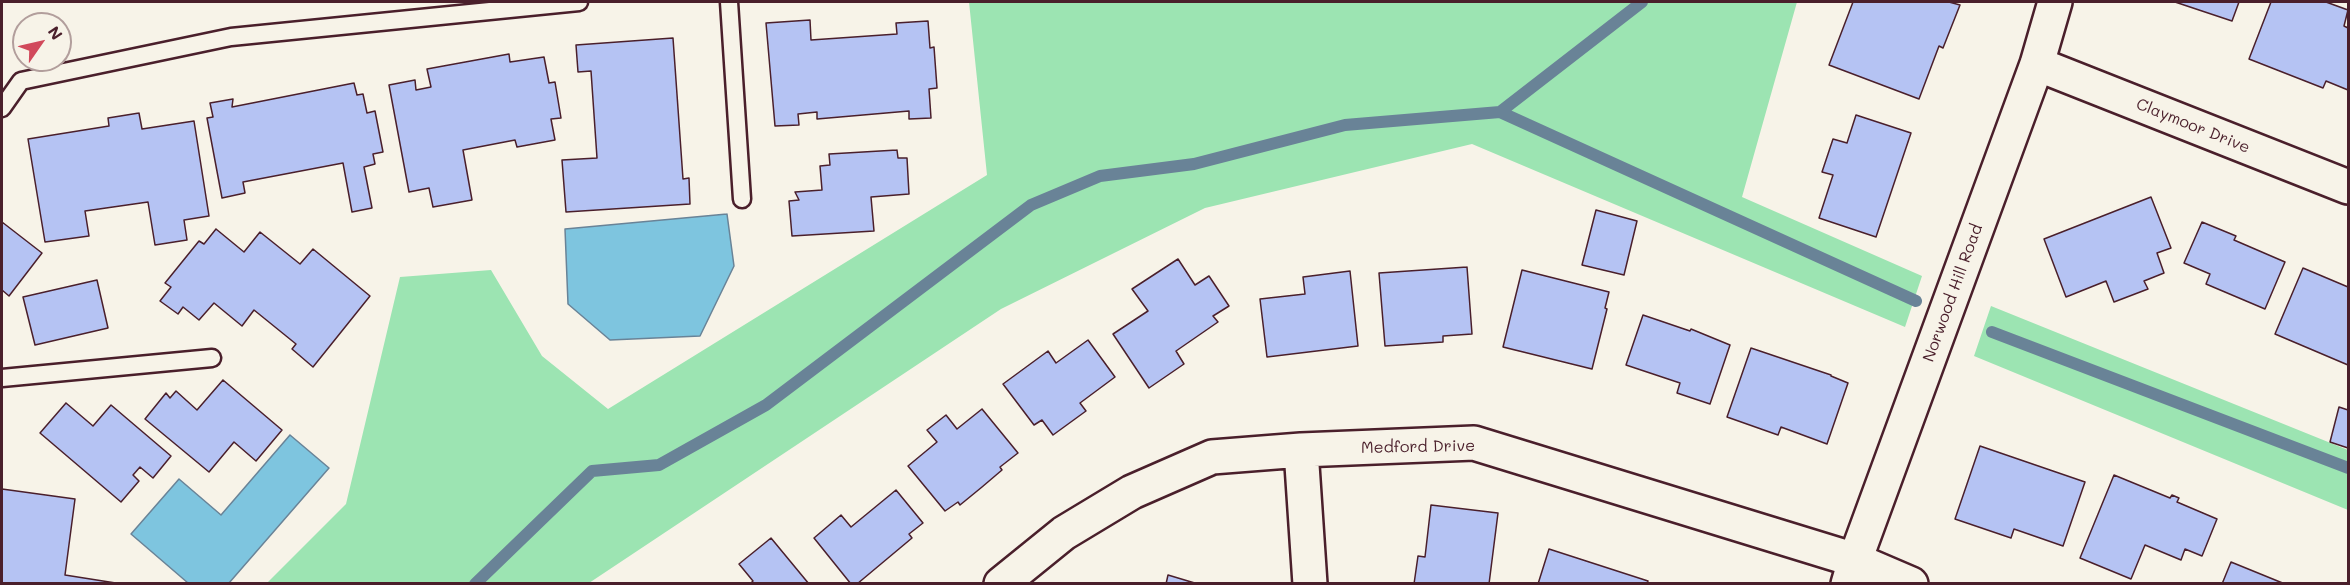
<!DOCTYPE html>
<style>
body{margin:0}
#map{position:relative;width:2350px;height:585px;overflow:hidden;background:#f7f3e8;font-family:Mali,sans-serif}
canvas{display:block}
.frame{position:absolute;inset:0;border:3px solid #4a1f2b;pointer-events:none}
.north{position:absolute;left:12px;top:12px;width:60px;height:60px;box-sizing:border-box;background:#f7f3e8;border:2px solid #b29e9c;border-radius:50%;rotate:56deg;font-size:16px;font-weight:700;line-height:24px;text-align:center;color:#4a1f2b}
.north::after{content:'';display:block;margin:auto;width:21px;height:27px;background:#d1495b;clip-path:polygon(50% 0,100% 100%,50% 72%,0 100%)}
</style>
<div id="map">
<canvas width="2350" height="585"></canvas>
<div class="frame"></div>
<div class="north">N</div>
</div>
<script>
const ctx = document.querySelector('canvas').getContext('2d');
ctx.lineJoin = 'round';
function fillPath(path, color) { ctx.fillStyle = color; ctx.fill(path, 'evenodd'); }
const shape = rows => new Path2D(rows.map(r => 'M' + r).join(''));
function trace(path, color, width, dash) { ctx.strokeStyle = color; ctx.lineWidth = width; ctx.lineCap = dash ? 'butt' : 'round'; ctx.setLineDash(dash || []); ctx.stroke(path); }
function write(font, color, halo, rows, align = 'center') {
  ctx.font = font + ' Mali,sans-serif'; ctx.lineWidth = 6; ctx.setLineDash([]); ctx.textBaseline = 'middle'; ctx.strokeStyle = halo; ctx.fillStyle = color; for (const [text, x, y, turn = 0] of rows) {
    ctx.save(); ctx.translate(x, y); ctx.rotate((+turn || 0) * Math.PI / 180); ctx.textAlign = isNaN(turn) ? turn : align; if (halo) ctx.strokeText(text, 0, 0); ctx.fillText(text, 0, 0); ctx.restore();
  }
}
fillPath(shape([
 [969,2,1797,2,1742,197,1922,276,1905,327,1472,144,1205,208,1001,309,589,583,267,583,346,504,400,277,491,270,542,356,608,409,987,175],
 [1991,306,2348,450,2348,510,1974,356]
]), '#9ce4b2');
const water = shape([
 [727,214,734,266,700,336,610,340,568,304,565,229,727,214],
 [290,435,329,468,229,583,188,583,131,534,179,479,221,515,290,435]
]);
fillPath(water, '#7ec5df');
trace(water, '#698397', 1.5);
trace(shape([
 [1500,112,1916,301],
 [1992,332,2348,468],
 [475,584,592,471,659,465,766,405,1031,205,1100,176,1194,164,1345,125,1500,112,1642,2]
]), '#698397', 12);
const building = shape([
 [1853,2,1949,2,1960,5,1943,48,1939,46,1919,99,1829,65,1853,2],
 [2175,2,2239,2,2232,21,2175,2],
 [2271,2,2326,2,2348,10,2344,26,2348,28,2348,90,2326,81,2323,88,2249,59,2271,2],
 [810,20,811,40,897,34,896,23,928,21,930,48,934,47,937,88,929,89,931,118,909,119,909,111,817,119,817,112,798,114,799,125,775,126,766,23,810,20],
 [673,38,683,179,689,178,690,204,566,212,562,160,597,158,591,71,578,72,576,45,673,38],
 [509,54,510,62,544,57,549,83,555,82,561,118,551,119,555,140,517,147,515,140,463,150,472,200,433,207,429,188,409,192,389,85,415,80,416,90,431,87,427,69,509,54],
 [354,83,357,95,363,94,367,113,375,111,383,152,373,154,375,164,364,167,372,208,352,212,343,163,243,182,245,193,222,198,207,118,213,117,210,103,233,99,232,107,354,83],
 [139,113,142,129,194,121,209,216,184,220,187,240,155,245,148,202,85,211,89,236,45,242,28,139,109,126,108,118,139,113],
 [1856,115,1911,133,1876,237,1819,218,1833,175,1822,172,1833,139,1847,143,1856,115],
 [897,150,898,158,907,158,909,194,871,197,874,231,792,236,789,201,799,200,795,192,822,190,820,166,830,165,829,154,897,150],
 [2151,197,2171,248,2157,253,2164,273,2144,281,2148,289,2114,302,2106,281,2066,297,2044,239,2151,197],
 [1596,210,1637,221,1624,275,1582,265,1596,210],
 [2,222,42,253,9,296,2,290,2,222],
 [2202,222,2236,236,2234,240,2285,262,2265,309,2206,284,2210,274,2184,263,2202,222],
 [216,229,244,252,260,232,300,264,313,249,370,296,313,367,292,349,296,344,254,310,242,326,214,303,199,320,183,307,178,314,160,301,171,287,165,283,199,241,204,244,216,229],
 [1178,259,1195,285,1209,276,1229,306,1213,316,1218,322,1176,351,1184,364,1149,388,1113,334,1148,311,1132,289,1178,259],
 [1467,267,1472,334,1443,336,1443,342,1385,346,1379,273,1467,267],
 [2303,268,2348,287,2348,365,2275,334,2303,268],
 [1522,270,1609,292,1605,308,1607,309,1592,369,1503,347,1522,270],
 [1350,271,1358,346,1267,357,1260,299,1305,294,1303,277,1350,271],
 [97,280,108,328,35,345,23,297,97,280],
 [1643,315,1690,331,1691,329,1730,345,1710,404,1677,393,1680,383,1626,365,1643,315],
 [1088,340,1115,377,1080,403,1086,411,1053,435,1042,420,1034,425,1003,384,1048,351,1056,363,1088,340],
 [1751,348,1831,375,1831,376,1848,383,1827,444,1781,427,1778,435,1727,417,1751,348],
 [223,380,282,430,256,461,234,442,209,472,145,419,166,393,170,398,176,391,197,410,223,380],
 [66,403,93,426,111,405,171,456,153,478,140,467,133,475,139,481,121,502,40,433,66,403],
 [2339,407,2348,410,2348,448,2330,442,2339,407],
 [982,409,1018,453,1000,467,1002,470,982,487,960,505,958,502,945,511,908,466,937,442,927,430,946,415,957,429,982,409],
 [1980,446,2085,482,2063,546,2014,529,2011,538,1955,519,1980,446],
 [2114,475,2170,498,2172,495,2179,498,2177,502,2217,519,2202,556,2185,549,2181,560,2145,545,2131,579,2080,558,2114,475],
 [2,489,75,499,65,575,122,584,2,584,2,489],
 [896,490,923,523,909,534,912,538,857,584,851,584,814,538,841,515,851,527,896,490],
 [1431,505,1498,513,1489,584,1414,584,1418,556,1425,557,1431,505],
 [771,538,809,584,750,584,753,581,739,564,771,538],
 [1549,549,1648,581,1647,584,1538,584,1549,549],
 [2231,562,2285,584,2222,584,2231,562],
 [1168,575,1198,584,1166,584,1168,575]
]);
fillPath(building, '#b5c3f3');
trace(building, '#4a1f2b', 1.5);
const lane = shape([
 [729,2,742,199],
 [2,108,21,81,231,37,579,2],
 [2,378,212,358]
]);
const street = shape([
 [2037,64,2348,187],
 [1301,450,1310,584],
 [1001,584,1064,533,1132,492,1212,457,1301,450,1474,443,1855,560,1911,584],
 [1848,584,1855,560,2037,64,2055,2]
]);
trace(lane, '#4a1f2b', 21);
trace(street, '#4a1f2b', 38);
trace(lane, '#f7f3e8', 16);
trace(street, '#f7f3e8', 33);
write('16px', '#4a1f2b', '#f7f3e8', [
 ["Claymoor Drive",2193,126,22],
 ["Norwood Hill Road",1953,293,-70],
 ["Medford Drive",1418,447,-1]
]);
</script>
